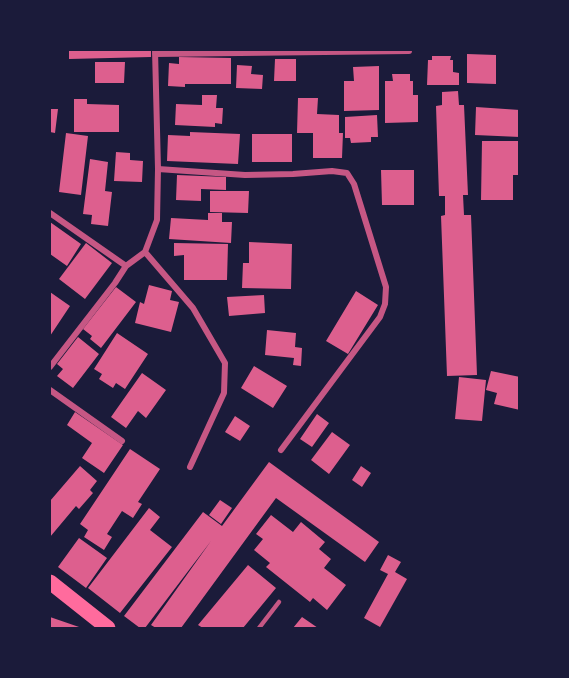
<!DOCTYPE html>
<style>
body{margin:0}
#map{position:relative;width:569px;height:678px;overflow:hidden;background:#1b1b3a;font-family:"Roboto Serif",serif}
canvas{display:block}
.frame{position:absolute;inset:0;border:51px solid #1b1b3a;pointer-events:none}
</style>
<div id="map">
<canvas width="569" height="678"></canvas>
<div class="frame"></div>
</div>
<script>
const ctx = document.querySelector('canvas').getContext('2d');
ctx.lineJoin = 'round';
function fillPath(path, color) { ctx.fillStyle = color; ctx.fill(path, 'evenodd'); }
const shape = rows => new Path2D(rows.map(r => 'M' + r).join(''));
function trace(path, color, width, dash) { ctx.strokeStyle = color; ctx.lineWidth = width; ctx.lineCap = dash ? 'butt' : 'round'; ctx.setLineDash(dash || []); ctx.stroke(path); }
fillPath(shape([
 [69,50,151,50,151,57,69,59],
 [467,54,496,55,496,84,467,83],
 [432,56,451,56,450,60,453,60,453,72,459,73,459,85,427,85,428,60,432,60],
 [179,57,231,58,231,84,185,84,185,87,168,86,169,63,179,64],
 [275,59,296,59,296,81,274,81],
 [95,62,125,62,124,83,95,83],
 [237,65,252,66,251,74,263,75,262,89,236,88],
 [379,66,379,110,344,111,344,81,354,81,353,67],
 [392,74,410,74,410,81,413,81,413,95,418,95,418,122,385,123,385,81,393,81],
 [458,91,459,105,464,105,468,195,463,195,464,215,471,215,477,375,447,376,441,216,445,215,445,196,439,196,436,106,442,105,442,92],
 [202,95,217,95,216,108,223,108,222,124,215,123,215,127,175,125,176,104,202,105],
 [298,98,318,98,317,114,339,115,339,133,343,133,342,158,313,158,313,133,297,133],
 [74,99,87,99,87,104,119,105,119,132,74,132],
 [476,107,520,110,520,137,475,135],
 [50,109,58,109,55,133,50,132],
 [377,115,378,137,371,137,371,142,351,143,350,138,345,138,345,117],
 [190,132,240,134,238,164,167,161,168,135,190,136],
 [66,133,88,136,81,195,59,192],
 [252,134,292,134,292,162,252,162],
 [482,141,520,141,520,175,513,175,513,200,481,200],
 [116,152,130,153,130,160,143,161,142,182,114,181],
 [90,159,108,162,105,191,112,192,108,226,91,224,92,215,83,214],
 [381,170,414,170,414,205,382,205],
 [177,175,226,177,226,190,201,189,201,201,176,200],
 [210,191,249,191,248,213,210,212],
 [208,213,222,213,222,222,232,222,231,243,169,239,171,218,208,220],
 [50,222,81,244,67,266,50,254],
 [249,242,292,244,291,289,242,288,243,263,249,263],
 [86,243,112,263,85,299,59,279],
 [174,243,228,244,227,280,184,280,184,255,174,256],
 [149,285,172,291,170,300,179,302,171,332,135,323,140,302,144,304],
 [116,287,136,302,101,348,90,339,92,336,83,329],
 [356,291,378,305,348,354,326,341],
 [50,292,70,306,50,336],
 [264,295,265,313,229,316,227,297],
 [267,330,296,333,295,347,302,348,301,366,293,365,294,358,265,355],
 [117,333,148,354,125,389,116,383,113,388,99,379,102,374,94,369],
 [78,337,99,354,73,388,57,376,63,369,57,364],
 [254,366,287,386,273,408,241,388],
 [491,371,520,377,520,410,494,404,497,393,486,390],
 [142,373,166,390,146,418,138,411,126,428,111,417],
 [459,377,486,380,482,421,455,419],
 [75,412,123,445,104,473,82,458,92,443,67,425],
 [317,414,329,423,312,447,300,439],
 [235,416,250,426,240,441,225,432],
 [332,432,350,445,329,474,311,460],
 [130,449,160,469,138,502,142,504,133,518,122,511,107,534,112,537,104,550,84,537,88,530,80,524],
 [269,462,379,542,365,562,276,498,181,628,156,628,151,625,211,541,145,628,140,628,124,616,203,512,222,526],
 [80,466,97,481,90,490,93,493,79,509,76,506,50,537,50,501],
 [361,466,371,473,362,487,352,480],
 [220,500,232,508,221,524,209,515],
 [149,508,160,517,150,530,172,547,120,613,88,588],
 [271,515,293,532,301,522,325,542,319,549,331,559,324,568,346,585,327,610,313,598,310,602,266,567,270,563,254,550,263,539,256,534],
 [79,538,107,558,86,588,58,567],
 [388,555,401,562,395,572,407,579,380,627,364,618,388,574,380,570],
 [248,565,276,588,243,628,203,628,198,625],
 [50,617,82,628,50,628],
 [302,617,318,628,293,628]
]), '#dd5f8e');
trace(shape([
 [259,628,279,602]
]), '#c65784', 4.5);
trace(shape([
 [155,54,409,51],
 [158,169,245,175,293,174,332,171,347,173,354,184,386,287,385,304,380,317,281,450],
 [50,213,126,266],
 [145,252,193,308,225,363,224,393,190,467],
 [50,367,115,283,126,266,145,252,157,220,158,169,155,50],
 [50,390,122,441]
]), '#c65784', 6);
trace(shape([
 [50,582,108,628]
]), '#ff6b9d', 15);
</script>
